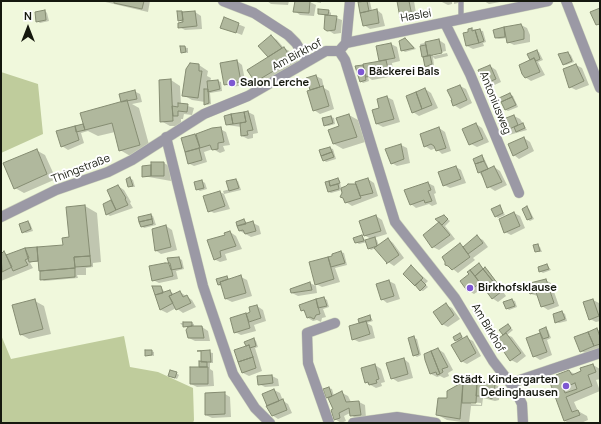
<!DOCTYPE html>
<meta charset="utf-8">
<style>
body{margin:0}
#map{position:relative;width:601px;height:424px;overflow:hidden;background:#f0f8dc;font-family:Manrope,sans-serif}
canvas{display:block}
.frame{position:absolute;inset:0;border:2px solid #15180e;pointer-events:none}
.north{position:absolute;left:8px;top:8px;width:40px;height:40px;-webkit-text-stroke:3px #fff;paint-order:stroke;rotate:0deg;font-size:11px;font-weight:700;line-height:16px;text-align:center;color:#15180e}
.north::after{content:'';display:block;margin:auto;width:14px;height:18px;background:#15180e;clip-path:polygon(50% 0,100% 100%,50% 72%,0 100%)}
</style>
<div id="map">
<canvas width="601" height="424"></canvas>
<div class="frame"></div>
<div class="north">N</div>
</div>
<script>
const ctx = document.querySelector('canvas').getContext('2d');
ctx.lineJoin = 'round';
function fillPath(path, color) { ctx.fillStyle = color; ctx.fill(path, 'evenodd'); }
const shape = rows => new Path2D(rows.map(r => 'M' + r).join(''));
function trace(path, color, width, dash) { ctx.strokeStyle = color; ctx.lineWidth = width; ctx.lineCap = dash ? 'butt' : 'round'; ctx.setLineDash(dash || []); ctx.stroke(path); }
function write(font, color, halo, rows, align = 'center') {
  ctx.font = font + ' Manrope,sans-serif'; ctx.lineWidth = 4; ctx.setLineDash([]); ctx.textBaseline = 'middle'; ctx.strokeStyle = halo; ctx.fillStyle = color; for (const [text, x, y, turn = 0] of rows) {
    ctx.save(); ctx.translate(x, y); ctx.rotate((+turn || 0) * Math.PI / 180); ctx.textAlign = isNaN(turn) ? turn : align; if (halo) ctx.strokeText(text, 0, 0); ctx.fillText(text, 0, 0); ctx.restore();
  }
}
fillPath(shape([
 [1,72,38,84,43,134,1,153],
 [1,335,11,359,124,336,130,367,158,372,193,388,194,420,193,423,1,423]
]), '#bfcc9c');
fillPath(shape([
 [101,1,150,1,148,12],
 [267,1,289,1,288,5,271,4],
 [296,1,310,2,316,5,314,16,300,15,295,11],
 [311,1,321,1,321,3],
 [367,1,370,2,372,11,377,10,382,14,385,26,370,29,364,25,359,3],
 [398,1,414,1,417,19,407,21,401,18],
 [440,1,452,1,452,4,448,5],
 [454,1,458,1,458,3,454,4],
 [484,1,500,1,500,2,489,4],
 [45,11,47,13,49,21,40,23,37,21],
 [329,11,331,13,331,16,342,20,341,33,334,34,328,30,326,15,319,13],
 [195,12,201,16,202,29,185,30,179,27,184,23,178,20],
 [225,19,245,27,242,35,222,27],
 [521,25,527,28,530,35,530,42,514,45,508,42,507,38,499,39,496,38,494,30],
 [471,29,483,31,486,42,483,43,484,46,473,49,467,46],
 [271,36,277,40,284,48,293,53,300,65,264,87,255,82,269,57],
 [405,39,408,41,416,49,405,52,402,50],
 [439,40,445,44,446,51,433,54,433,56,447,53,448,56,435,59,433,57,434,66,429,68,426,66,420,44],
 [391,44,397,47,400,61,392,63,394,76,372,80,368,77,369,81,363,83,361,81,363,66,381,62,378,47],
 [181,47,188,48,188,53,182,52],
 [537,51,539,52,543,60,538,62,545,75,531,81,525,77],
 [568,53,571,55,574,62,566,65,563,64],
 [237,61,242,65,246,85,231,87,225,84],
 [190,64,199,65,208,71,207,76,211,78,210,82,218,81,221,82,222,91,210,93,211,104,207,105,205,102,192,100,183,95],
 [576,65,582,68,589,85,576,90,570,87],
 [490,66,496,70,501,82,490,87,484,83],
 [316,76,322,79,324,88,329,91,334,109,320,114,314,110,307,78],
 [171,80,180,86,181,104,194,108,192,115,184,114,183,119,181,119,181,126,170,126,161,121],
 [460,86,466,89,472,103,460,109,454,105],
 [425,89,431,93,438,108,419,116,413,112],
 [134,91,140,94,142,102,132,104,139,108,151,152,132,157,120,150,115,132,98,136,88,131,81,133,84,143,68,150,62,146,57,132,84,124,124,102],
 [510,94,513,96,518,107,508,111,506,110],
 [387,97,393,100,400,122,383,127,377,124,380,109],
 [248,112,254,115,258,133,253,134,253,138,248,139,242,136,241,127,227,125],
 [349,115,358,120,365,142,343,149,334,144,340,127],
 [514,116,520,119,527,130,509,135,503,131],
 [331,117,334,118,335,124,328,126,325,125],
 [476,124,482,128,489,142,477,147,471,144],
 [439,128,445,132,451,151,442,154,436,148,431,150,425,146],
 [220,129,226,132,230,145,223,146,225,151,220,153,213,149,204,152,207,162,194,166,188,163,182,138],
 [524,138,530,142,534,151,519,159,514,155],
 [401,145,407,148,410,163,397,166,392,163],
 [330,148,333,149,336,159,326,162,324,160,321,151],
 [36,150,45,155,56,179,24,193,15,188],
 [482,156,484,158,489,169,494,167,500,171,507,185,495,191,489,187,479,172],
 [164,163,169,166,171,181,143,176],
 [456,167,461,170,466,183,450,188,444,185],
 [130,178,133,180,135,187,129,187,127,179],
 [338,179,340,181,341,189,368,179,374,183,378,196,352,206,346,202,342,190,331,193,329,192,326,183],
 [236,180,238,181,241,190,224,194,230,209,214,213,208,210,220,192,224,194,223,191,230,189],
 [202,181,205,183,207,189,200,191,197,189],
 [428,183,434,186,436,193,434,194,437,204,432,206,429,204,416,208,411,204],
 [118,186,124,190,131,202,130,203,133,208,110,216,107,214,104,205,113,200],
 [85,206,97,213,101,262,93,263,93,267,86,268,86,275,77,275,78,278,44,281,41,279,39,262,32,262,30,263,33,268,1,281,1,255,4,253,8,255,25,249,64,246,70,238],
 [500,206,505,215,498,218,496,216],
 [527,208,529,209,534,219,530,221,527,219],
 [514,213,520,216,525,228,511,235,505,232,500,220],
 [151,215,153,216,156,225,144,228,142,226],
 [376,216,382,220,387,234,374,238,377,240,379,246,388,239,393,243,404,258,394,266,388,262,376,248,371,250,369,248,367,242,359,244,356,242,362,236,366,241,371,239,364,235],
 [444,216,450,221,445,226,455,239,439,250,433,247],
 [244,220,248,224,253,223,259,226,261,234,251,237,240,231],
 [28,222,30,223,33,231,26,233,23,232],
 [166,226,172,230,177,250,161,254,155,250],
 [230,232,236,236,242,249,225,254,227,260,220,262,214,259],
 [477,237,483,240,488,247,473,258,475,260,458,273,453,269,460,245,464,247],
 [537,245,540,247,542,252,536,252],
 [341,252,344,253,347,265,335,268,340,282,322,287,316,284,310,263,334,256],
 [179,258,182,260,184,269,176,271,178,279,159,283,153,280],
 [479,264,484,269,488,270,506,296,498,302,492,298,484,287,474,294,469,291,470,275,468,272],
 [547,265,551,270,543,273,540,271],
 [412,267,428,281,425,284,428,287,423,291,420,290],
 [227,277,230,280,241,277,247,280,252,296,232,302,226,299,222,286,218,285,217,280],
 [545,280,551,283,559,306,548,310,542,306,538,296,531,294],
 [389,281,395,284,400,299,387,303,382,299],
 [310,283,316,286,317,293,298,296,292,293],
 [154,287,161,287,165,293,170,291,175,295,180,292,192,300,196,307,183,313,176,308,167,313,161,310],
 [324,298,327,300,329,307,323,309,326,317,322,318,321,322,317,320,313,321,308,318,306,313,302,310],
 [512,300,515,301,517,307,509,310,507,308],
 [593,300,599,303,600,306,600,321,596,322,590,319],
 [35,301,44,306,51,334,29,339,20,334],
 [446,305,452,308,460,319,448,327,442,324],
 [257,306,263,310,266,321,254,325,256,331,241,335,235,332,231,319,252,313],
 [562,312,565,314,567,321,559,323,556,322],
 [370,316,373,321,367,323,372,326,375,338,359,342,353,339,362,323],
 [180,323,191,323,194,324,194,327,202,327,208,331,210,341,195,341,189,338,187,335,189,327,183,326],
 [508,325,513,330,507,335,512,337,526,356,517,363,511,360,504,335,501,330],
 [545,329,548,330,551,338,547,340,552,355,540,360,534,356,540,334,542,336],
 [596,329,600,331,600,349,587,354,581,351],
 [460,334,464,339,467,338,473,341,481,356,467,364,461,361,459,342,456,340],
 [414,338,417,339,421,355,417,357,414,355],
 [254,339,256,341,258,347,255,348,262,371,249,376,243,373,249,346],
 [438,349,444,353,453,370,448,373,449,376,444,378,440,376,437,377,431,374],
 [151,351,154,352,154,356,146,355],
 [202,351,213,353,213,363,210,363,210,369,213,371,214,386,197,387,191,384,200,368],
 [404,359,409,363,413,378,398,382,392,378],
 [375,365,381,369,385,382,381,383,382,386,376,388,365,382],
 [593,365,600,369,600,379,596,380,600,391,574,402,578,411,587,416,588,420,581,423,569,423,565,421,559,380,569,371,575,374],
 [176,373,179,375,177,379,171,377],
 [272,376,278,379,279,386,265,387,259,384],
 [463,383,494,384,500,387,499,400,495,401,483,398,482,406,471,406,469,423,447,420,438,415,448,400,448,392],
 [471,402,481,403,481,405,471,404],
 [329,388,332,389,334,396,342,393,348,396,351,402,359,402,365,405,366,418,357,419,351,415,350,413,344,416,346,421,341,423,335,419,335,410,324,390],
 [274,390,280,393,283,401,288,404,292,413,278,419,272,415],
 [225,394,230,397,231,417,212,418,206,415]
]), '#0003');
const building = shape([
 [114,1,144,1,142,9,114,3,114,1],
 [295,1,310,1,309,13,293,12,295,1],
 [367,1,369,11,360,13,358,2,367,1],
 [397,1,409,1,412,16,400,18,397,1],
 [600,8,600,24,596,25,590,12,600,8],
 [318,9,329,10,328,15,318,14,318,9],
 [377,9,379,23,363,26,360,13,377,9],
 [45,10,46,20,36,22,35,12,45,10],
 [177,11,182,11,183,20,178,21,177,11],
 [195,11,197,26,178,28,178,23,183,22,182,12,195,11],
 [325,15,337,16,335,30,327,31,324,29,325,15],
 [224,17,239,23,236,33,220,28,224,17],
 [521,24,524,31,524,39,507,43,504,27,521,24],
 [504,27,505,37,495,38,493,30,504,27],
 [472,28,472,31,475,30,479,43,466,46,463,33,468,32,468,29,472,28],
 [480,29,484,41,479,43,475,30,480,29],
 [271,35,282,48,268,57,258,46,271,35],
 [405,38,414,48,401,51,399,41,405,38],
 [439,39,442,53,428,56,425,42,439,39],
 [391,43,395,58,379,61,376,46,391,43],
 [426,45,428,56,422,57,420,46,426,45],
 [180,46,185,46,186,52,181,53,180,46],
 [284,47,292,60,255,82,247,70,284,47],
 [537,50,540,59,536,61,534,58,530,60,527,54,537,50],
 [568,52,572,61,563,65,558,54,568,52],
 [430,55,432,64,425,67,423,57,430,55],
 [534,58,540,72,525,78,522,74,519,65,534,58],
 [237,60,241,82,224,85,220,63,237,60],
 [386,60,389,73,366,77,363,64,386,60],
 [190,63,199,64,199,71,202,71,198,98,182,96,186,69,190,63],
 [576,64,584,81,569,88,563,69,576,64],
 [363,65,366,80,360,82,355,66,363,65],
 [490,65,496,79,484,84,478,70,490,65],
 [316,75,320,87,310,90,306,78,316,75],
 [171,79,173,121,160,122,159,80,171,79],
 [218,80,220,89,208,92,207,81,218,80],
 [460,85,467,100,453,106,451,100,452,100,447,90,460,85],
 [323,86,329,106,313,111,307,91,323,86],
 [425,88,432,105,422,109,416,92,425,88],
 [204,89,208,89,209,103,204,105,204,89],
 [135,90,137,99,121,102,119,94,135,90],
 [416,92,422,109,412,113,406,96,416,92],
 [510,93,512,97,501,102,499,98,510,93],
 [387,96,394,119,376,124,372,110,379,108,377,99,387,96],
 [512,97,516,105,505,110,501,102,512,97],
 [127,100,140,145,119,151,112,123,85,130,80,113,127,100],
 [178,103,188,104,187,112,178,111,178,116,173,116,172,106,178,107,178,103],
 [248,111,253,130,247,131,248,135,241,136,240,123,246,122,244,112,248,111],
 [244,112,246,122,233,124,231,114,244,112],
 [231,114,233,124,226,125,224,116,231,114],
 [349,114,357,137,333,144,328,130,339,126,336,118,349,114],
 [514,115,518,125,503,132,498,121,514,115],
 [331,116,333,123,324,126,322,118,331,116],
 [476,123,483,139,469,145,462,129,476,123],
 [523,123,525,128,516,132,514,127,523,123],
 [83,124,85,130,76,132,75,126,83,124],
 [75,126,79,140,61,147,56,131,75,126],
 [221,127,224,142,218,143,218,149,212,150,210,145,200,148,196,134,212,128,221,127],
 [439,127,446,148,436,151,434,146,431,144,424,147,420,134,439,127],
 [195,134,200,148,185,152,181,138,195,134],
 [524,137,528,148,513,156,508,144,524,137],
 [401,144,404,159,391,164,385,149,401,144],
 [330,147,332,152,321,156,319,150,330,147],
 [199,148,202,160,188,164,185,152,199,148],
 [37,149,47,174,14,189,3,163,37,149],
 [332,152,334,157,323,161,321,156,332,152],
 [482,155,484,161,475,164,473,159,482,155],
 [484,161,488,169,478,173,475,164,484,161],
 [151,162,164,162,164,176,151,176,151,162],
 [151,165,151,176,142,177,142,166,151,165],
 [456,166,461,179,443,186,438,172,456,166],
 [494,166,502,182,487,188,481,172,494,166],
 [130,177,133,186,128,187,126,179,130,177],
 [338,178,340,183,330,186,329,181,338,178],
 [368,178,373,193,360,196,355,182,368,178],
 [236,179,239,188,229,191,226,181,236,179],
 [202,180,204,188,196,190,194,182,202,180],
 [329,181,330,186,338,184,339,189,328,192,325,182,329,181],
 [428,182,431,190,428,191,432,201,425,203,424,200,410,205,404,190,428,182],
 [348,184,356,184,361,198,345,203,343,198,340,197,342,193,341,188,346,186,348,184],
 [118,185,126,198,125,199,128,205,116,210,107,190,118,185],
 [220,191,225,206,208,212,203,196,220,191],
 [111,200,116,210,106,215,103,204,111,200],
 [85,205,90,256,74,257,75,268,39,271,37,247,63,245,62,238,69,237,66,207,85,205],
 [500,205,503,213,495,217,491,209,500,205],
 [527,206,532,218,527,220,522,209,527,206],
 [514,212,520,226,504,233,499,219,514,212],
 [151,214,152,219,139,222,138,217,151,214],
 [376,215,381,231,364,236,359,221,376,215],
 [444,215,448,219,442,225,435,219,444,215],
 [152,219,153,224,141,227,139,222,152,219],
 [244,219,246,224,237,226,236,222,244,219],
 [28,221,31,229,22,233,19,224,28,221],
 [253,221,256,231,245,234,243,230,239,231,237,226,253,221],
 [439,222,450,235,432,248,423,235,439,222],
 [166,225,171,247,155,251,152,229,166,225],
 [230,231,236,246,220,251,221,257,214,260,207,240,225,235,224,233,230,231],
 [362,235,364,241,355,243,353,238,362,235],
 [477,235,483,243,468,254,463,247,477,235],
 [375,237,377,246,368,249,365,240,375,237],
 [388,238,399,255,386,264,387,263,374,248,388,238],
 [460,243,470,257,452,270,448,266,445,265,445,262,442,257,460,243],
 [538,244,540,251,535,252,533,245,538,244],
 [37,247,38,261,29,262,25,248,37,247],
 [25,248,29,258,25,260,28,265,13,271,6,255,25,248],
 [4,251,12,267,2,272,1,254,4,251],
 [341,251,345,263,331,267,328,257,332,256,332,254,341,251],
 [90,256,91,266,75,267,74,257,90,256],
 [179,257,182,268,171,270,167,258,179,257],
 [328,257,334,279,315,285,309,262,328,257],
 [165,263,170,263,173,276,152,281,149,266,165,263],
 [479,263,483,269,475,276,470,270,479,263],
 [547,264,549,269,539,272,538,267,547,264],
 [411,265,423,278,415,286,403,274,411,265],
 [485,267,498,284,496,285,483,269,485,267],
 [75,268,75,277,40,280,40,271,75,268],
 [483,269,501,292,492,299,475,276,483,269],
 [470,270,480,283,468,292,460,281,469,274,467,272,470,270],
 [241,275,246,293,225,299,220,282,241,275],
 [227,276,228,279,220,282,221,284,218,285,216,279,227,276],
 [546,279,554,303,541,307,536,292,530,294,526,284,546,279],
 [389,280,394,296,381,300,376,284,389,280],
 [421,280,426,285,420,291,415,285,421,280],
 [310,282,312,290,291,293,290,289,310,282],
 [152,286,161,286,163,293,155,295,152,286],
 [170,290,172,295,169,296,173,303,160,310,155,295,170,290],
 [180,291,183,297,187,295,191,303,176,310,169,296,180,291],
 [324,297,327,306,318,308,316,299,324,297],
 [35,299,43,329,20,335,12,305,35,299],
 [316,299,320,314,316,315,314,319,310,317,307,318,304,310,301,311,299,305,316,299],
 [512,299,515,306,506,309,503,302,512,299],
 [593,299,599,316,589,320,583,302,593,299],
 [446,303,454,315,442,325,433,312,446,303],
 [257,305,261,318,249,322,246,314,250,312,249,307,257,305],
 [562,311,565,319,555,323,553,314,562,311],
 [246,313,250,328,234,333,230,318,246,313],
 [370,315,371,320,359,323,358,319,370,315],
 [366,321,370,334,352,340,349,326,366,321],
 [183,322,192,322,192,326,183,327,183,322],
 [508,324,511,328,503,335,499,330,508,324],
 [192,326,202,326,204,338,188,338,186,330,188,327,192,326],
 [546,327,549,337,543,339,539,330,546,327],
 [597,328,600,337,600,344,594,346,588,332,597,328],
 [588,332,594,346,580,352,574,337,588,332],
 [460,333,462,337,455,341,453,337,460,333],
 [506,333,521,353,510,361,496,340,506,333],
 [540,333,547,352,533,357,526,338,540,333],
 [414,336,419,354,413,356,408,338,414,336],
 [467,336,476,353,461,362,451,345,467,336],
 [254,338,256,346,250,348,249,345,246,346,244,342,254,338],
 [249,345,253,357,238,362,234,350,249,345],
 [438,348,448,367,442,369,443,372,440,374,431,351,438,348],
 [145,350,152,350,152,355,145,356,145,350],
 [210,350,211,362,201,362,201,351,197,351,210,350],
 [431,351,440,374,437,375,436,372,430,374,425,360,424,354,431,351],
 [253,357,256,368,242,373,238,362,253,357],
 [404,358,408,374,391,379,386,363,404,358],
 [199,361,207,362,207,367,199,367,199,361],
 [375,364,379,379,376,380,377,383,369,385,368,382,365,383,361,368,375,364],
 [593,364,596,372,588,375,592,386,566,397,572,412,578,410,580,415,564,421,549,380,557,379,556,375,569,370,572,375,581,371,580,368,593,364],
 [575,383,577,389,565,393,563,388,575,383],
 [190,367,208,367,208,384,190,384,190,367],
 [170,370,177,372,175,378,168,376,170,370],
 [272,375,273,383,258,385,257,376,272,375],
 [477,381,495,383,494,397,491,399,487,396,476,396,477,381],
 [463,382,460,419,436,415,438,398,447,398,447,391,463,382],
 [463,382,477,384,476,403,462,403,463,382],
 [329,387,332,396,326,398,323,389,329,387],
 [274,389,279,401,267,406,262,394,274,389],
 [342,391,346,402,359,401,361,415,350,416,349,408,339,413,340,418,334,420,331,410,333,409,328,398,342,391],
 [225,392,225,414,205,415,205,393,225,392],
 [283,399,287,410,272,416,266,406,283,399]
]);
fillPath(building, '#b0b89d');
trace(building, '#858c72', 1);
const lane = shape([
 [461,1,461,19]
]);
const street = shape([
 [223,1,254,13,288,35,296,43,307,61],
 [566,1,600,88],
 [445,23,470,74,519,193],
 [346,43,350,1],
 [339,51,346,43,548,1],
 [166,137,203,286,233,374,255,408,270,423],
 [1,217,56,190,108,172,132,160,204,114,248,96,326,51,339,51,345,60,395,222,455,298,493,361,514,388,522,404,523,423],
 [511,383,600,353],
 [329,423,308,363,307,333,335,323],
 [353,423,397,417,436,423]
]);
trace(lane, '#cdd4bb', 6);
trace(street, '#cdd4bb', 11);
trace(lane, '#9b99a5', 5);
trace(street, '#9b99a5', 10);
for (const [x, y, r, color] of [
 [361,72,4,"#7e58d2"],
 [232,83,4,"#7e58d2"],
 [470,288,4,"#7e58d2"],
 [566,386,4,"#7e58d2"]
]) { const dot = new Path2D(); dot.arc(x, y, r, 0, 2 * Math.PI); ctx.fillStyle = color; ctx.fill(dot); trace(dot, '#fff', 1.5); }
write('11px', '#15180e', '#fff', [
 ["Haslei",416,16,-10],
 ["Am Birkhof",297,55,-28],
 ["Antoniusweg",495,103,68],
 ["Thingstraße",81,169,-21],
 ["Am Birkhof",488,328,59]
]);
write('bold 11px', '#15180e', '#fff', [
 ["Bäckerei Bals",369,72],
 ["Salon Lerche",240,83],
 ["Birkhofsklause",478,288],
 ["Städt. Kindergarten",558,380,"right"],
 ["Dedinghausen",558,393,"right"]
], 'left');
</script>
